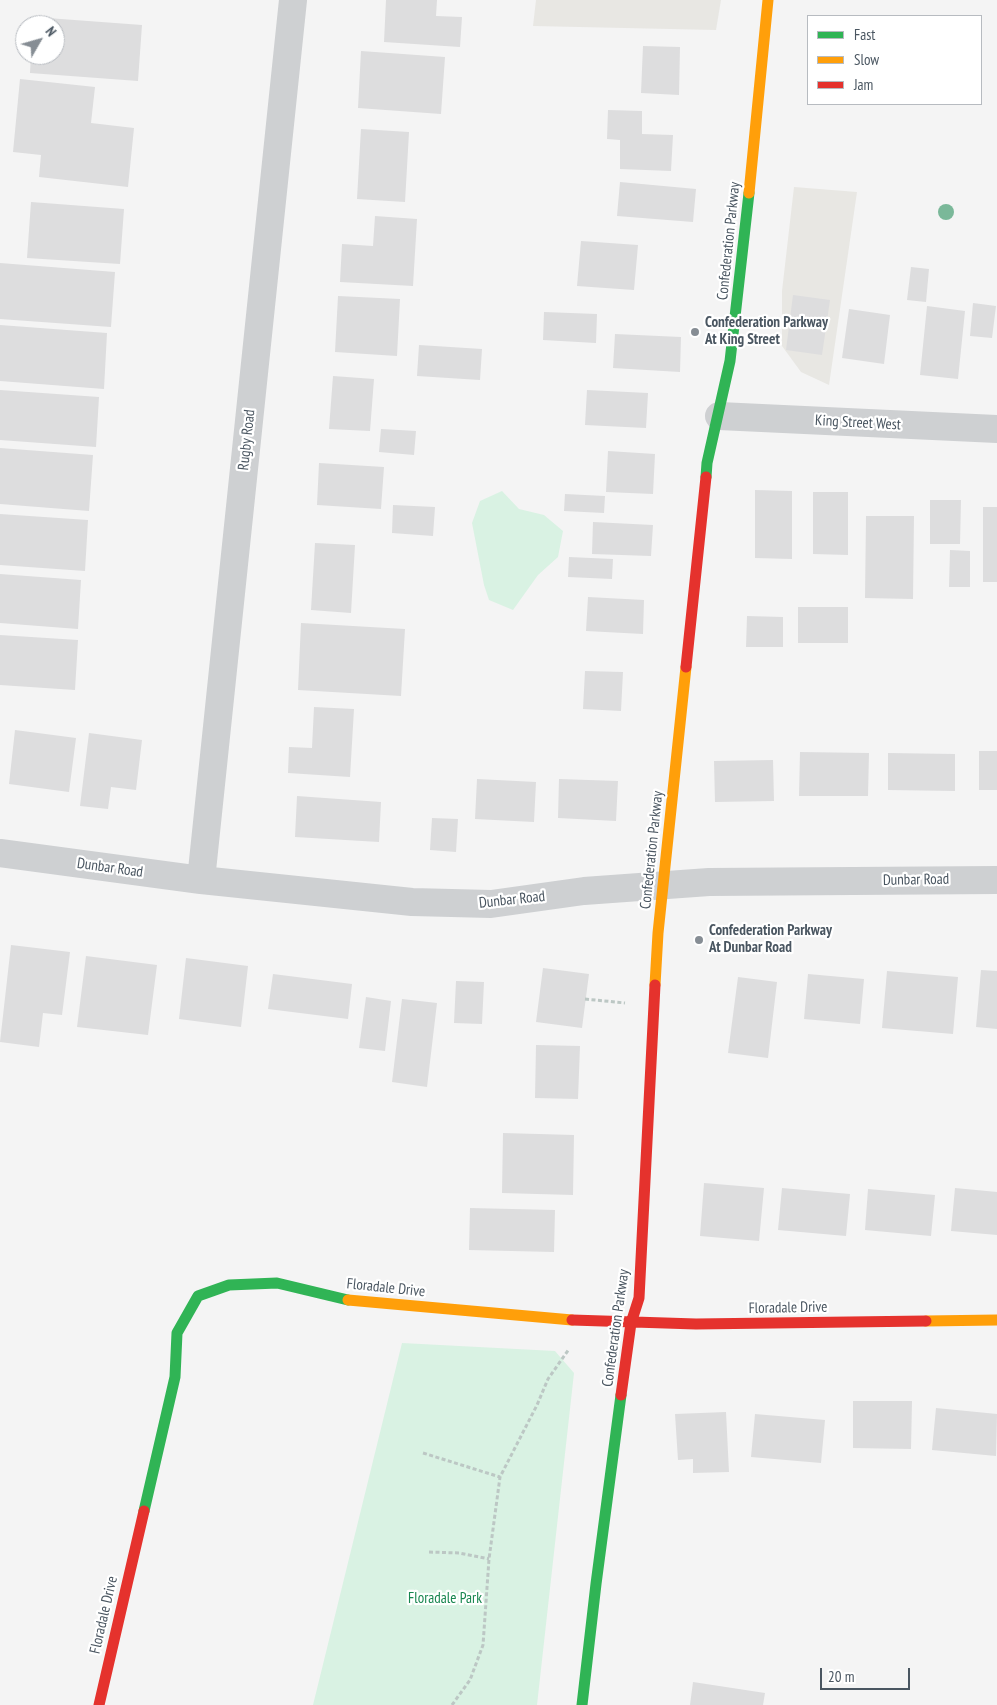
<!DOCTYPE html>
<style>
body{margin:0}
#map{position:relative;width:997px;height:1705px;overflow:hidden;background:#f4f4f4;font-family:"PT Sans Narrow",sans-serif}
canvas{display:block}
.legend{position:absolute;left:807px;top:15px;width:175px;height:90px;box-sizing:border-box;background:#fff;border:1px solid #b7bbc0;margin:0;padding:6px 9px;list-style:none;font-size:15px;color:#4a5661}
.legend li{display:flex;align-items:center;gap:10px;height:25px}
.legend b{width:25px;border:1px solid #b7bbc0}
.north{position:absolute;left:15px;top:15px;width:50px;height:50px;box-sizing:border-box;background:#fff;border:1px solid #b7bbc0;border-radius:50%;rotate:52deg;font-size:14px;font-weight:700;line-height:20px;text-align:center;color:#4a5661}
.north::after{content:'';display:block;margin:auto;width:18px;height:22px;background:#868d94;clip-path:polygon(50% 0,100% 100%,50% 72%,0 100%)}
.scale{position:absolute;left:820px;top:1668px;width:90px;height:22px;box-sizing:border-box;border:2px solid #4a5661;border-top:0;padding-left:6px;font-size:15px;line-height:18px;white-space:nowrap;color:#4a5661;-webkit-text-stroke:4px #fff;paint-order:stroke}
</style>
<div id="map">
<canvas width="997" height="1705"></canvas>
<ul class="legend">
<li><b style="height:6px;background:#30b455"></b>Fast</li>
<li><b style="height:6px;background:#ff9f0a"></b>Slow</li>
<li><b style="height:6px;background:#e5322d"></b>Jam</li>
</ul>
<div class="north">N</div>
<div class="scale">20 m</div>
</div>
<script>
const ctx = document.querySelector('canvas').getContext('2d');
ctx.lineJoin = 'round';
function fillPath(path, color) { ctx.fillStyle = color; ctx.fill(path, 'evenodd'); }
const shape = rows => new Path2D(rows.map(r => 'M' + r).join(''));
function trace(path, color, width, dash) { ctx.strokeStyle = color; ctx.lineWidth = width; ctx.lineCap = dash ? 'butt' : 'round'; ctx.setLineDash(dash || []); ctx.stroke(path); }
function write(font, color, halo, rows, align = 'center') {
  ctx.font = font + ' "PT Sans Narrow",sans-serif'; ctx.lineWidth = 4.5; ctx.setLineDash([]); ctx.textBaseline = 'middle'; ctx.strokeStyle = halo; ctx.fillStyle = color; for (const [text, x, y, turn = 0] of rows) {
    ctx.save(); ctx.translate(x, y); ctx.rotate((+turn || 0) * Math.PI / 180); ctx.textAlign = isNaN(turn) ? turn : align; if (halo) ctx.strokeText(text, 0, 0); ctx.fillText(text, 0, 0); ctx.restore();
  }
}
fillPath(shape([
 [536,0,721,0,716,30,533,26],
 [794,187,857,192,829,385,801,372,782,346,782,291]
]), '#e8e7e3');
fillPath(shape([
 [502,491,519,509,544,515,563,531,558,557,538,575,513,610,489,600,484,585,472,523,480,501],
 [402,1343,555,1351,574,1373,537,1705,313,1705]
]), '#d9f2e3');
fillPath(shape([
 [386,0,437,0,436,16,462,17,460,47,384,42],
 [34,17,142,25,138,81,30,73,31,55,55,55,55,25,33,25],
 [643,46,680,47,679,95,641,93],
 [361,51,445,57,441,114,358,108],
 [20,79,95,87,91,123,134,128,128,187,39,177,41,155,13,152],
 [608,110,642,111,642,134,673,135,671,171,620,169,620,140,607,139],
 [361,129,409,132,405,202,357,199],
 [620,182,696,189,693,222,617,216],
 [31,202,124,209,120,264,27,258],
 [375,216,417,219,413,286,340,282,342,244,373,246],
 [581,241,638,245,634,290,577,286],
 [0,263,115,272,111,327,0,319],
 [911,267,929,269,926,302,907,300],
 [793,295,830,300,822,355,786,350],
 [338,296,400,299,397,356,335,352],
 [973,303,996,306,992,338,970,336],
 [927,306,965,311,958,379,920,375],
 [849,309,890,315,884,364,842,358],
 [544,312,597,314,596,343,543,340],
 [0,325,107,333,104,389,0,381],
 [615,334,681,337,680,372,613,368],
 [419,345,482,349,480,380,417,376],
 [333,376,374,379,370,431,329,429],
 [0,390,99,397,96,447,0,440],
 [587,390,648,393,646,428,585,425],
 [381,429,416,431,414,455,379,452],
 [0,448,93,455,89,511,0,504],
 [608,451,655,454,653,494,606,492],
 [319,463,384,467,381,509,317,505],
 [755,490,792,491,792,559,755,558],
 [813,492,848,492,848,555,813,554],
 [565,494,605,496,604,513,564,511],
 [930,500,961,500,960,544,930,544],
 [393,505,435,507,433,536,392,533],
 [983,507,997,507,997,582,983,582],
 [0,514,88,520,85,571,0,565],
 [866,516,914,516,913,599,865,598],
 [593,522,653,525,651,556,592,554],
 [315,543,355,545,351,613,311,610],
 [950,550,970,551,970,587,949,587],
 [569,557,613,559,612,579,568,577],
 [0,574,81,580,78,629,0,623],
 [588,597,644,600,643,634,586,631],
 [798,607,848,607,848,643,798,643],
 [747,616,783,617,783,647,746,647],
 [301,623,405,629,401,696,298,690],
 [0,635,78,640,75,690,0,685],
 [585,671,623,672,621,711,583,709],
 [314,707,354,709,350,777,288,773,289,747,312,748],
 [15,730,76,738,69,792,9,784],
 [89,733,142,740,136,790,111,787,108,809,80,806],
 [979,751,997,751,997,790,979,790],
 [800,752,869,753,868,796,799,796],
 [888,753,955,754,955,791,888,790],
 [773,760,774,801,715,802,714,761],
 [477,779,536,782,534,822,475,819],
 [559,779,618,781,616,821,558,818],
 [297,796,381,802,379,842,295,837],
 [432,818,458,819,456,852,430,850],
 [11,945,70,952,62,1015,43,1013,39,1047,0,1042],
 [86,956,157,965,148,1035,77,1027],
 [186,958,248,966,241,1027,179,1019],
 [543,968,589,974,582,1028,536,1022],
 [981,970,997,971,997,1029,976,1027],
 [887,971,958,977,953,1034,882,1028],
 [273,974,352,984,348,1019,268,1009],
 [808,974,864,979,860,1024,804,1019],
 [738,977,777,982,768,1058,728,1053],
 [456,981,484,982,482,1024,454,1023],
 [366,997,391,1001,385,1051,359,1048],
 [402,999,437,1003,427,1087,392,1082],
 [536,1045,580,1046,578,1099,535,1098],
 [503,1133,574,1135,573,1195,502,1193],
 [704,1183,764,1188,759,1241,700,1236],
 [782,1188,850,1194,846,1236,778,1230],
 [955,1188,997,1192,997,1235,951,1231],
 [868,1189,935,1195,931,1236,865,1230],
 [470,1208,555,1210,554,1252,469,1250],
 [853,1401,912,1401,911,1449,853,1448],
 [936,1408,997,1414,996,1456,932,1450],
 [726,1412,729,1472,693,1473,693,1459,678,1460,675,1414],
 [755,1414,825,1420,821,1463,751,1457],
 [693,1682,765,1693,763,1705,690,1705]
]), '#ddddde');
trace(shape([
 [585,999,625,1003],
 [423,1453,500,1477],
 [429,1552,459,1553,489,1559],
 [452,1705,470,1680,483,1645,489,1559,500,1477,537,1405,548,1379,569,1349]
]), '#bcc7c4', 3, [4, 2.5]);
trace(shape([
 [719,416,997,429],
 [0,853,201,880,412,902,491,904,584,891,709,882,997,880],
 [201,880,293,0]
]), '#ced0d2', 28);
trace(shape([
 [706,477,707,463,730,361,749,193],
 [144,1511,175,1377,177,1333,198,1296,229,1285,277,1283,348,1300],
 [582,1705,596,1584,621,1395]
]), '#30b455', 11);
trace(shape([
 [749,193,768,0],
 [655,985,658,933,686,667],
 [348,1300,572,1320],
 [926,1321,997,1320]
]), '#ff9f0a', 11);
trace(shape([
 [686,667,706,477],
 [572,1320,696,1324,926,1321],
 [621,1395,631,1323,639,1298,655,985],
 [99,1705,144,1511]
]), '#e5322d', 11);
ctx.fillStyle = '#7ab899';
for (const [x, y] of [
 [946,212]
]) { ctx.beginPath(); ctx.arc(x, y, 8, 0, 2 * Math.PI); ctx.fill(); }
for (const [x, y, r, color] of [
 [695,332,5,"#868d94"],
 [699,940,5,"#868d94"]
]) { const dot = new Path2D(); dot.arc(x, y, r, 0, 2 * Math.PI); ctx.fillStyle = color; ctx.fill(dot); trace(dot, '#fff', 2); }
write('15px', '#4a5661', '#fff', [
 ["Confederation Parkway",729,241,-84],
 ["King Street West",858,423,3],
 ["Rugby Road",247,440,-84],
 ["Confederation Parkway",652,850,-84],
 ["Dunbar Road",110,868,8],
 ["Dunbar Road",916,880,-1],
 ["Dunbar Road",512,900,-6],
 ["Floradale Drive",386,1288,6],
 ["Floradale Drive",788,1308,-1],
 ["Confederation Parkway",616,1328,-82],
 ["Floradale Drive",104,1615,-77]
]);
write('bold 15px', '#4a5661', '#fff', [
 ["Confederation Parkway",705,323],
 ["At King Street",705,340],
 ["Confederation Parkway",709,931],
 ["At Dunbar Road",709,948]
], 'left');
write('15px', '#17864f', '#fff', [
 ["Floradale Park",445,1599]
]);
</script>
